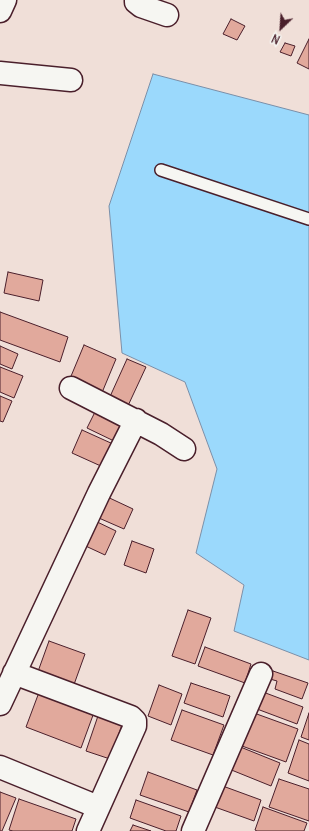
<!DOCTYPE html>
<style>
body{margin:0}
#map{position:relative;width:309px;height:831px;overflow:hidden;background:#f0dfd8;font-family:Delius,sans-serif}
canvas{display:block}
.north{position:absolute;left:261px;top:8px;width:40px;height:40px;-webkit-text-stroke:3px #f6f6f2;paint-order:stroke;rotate:205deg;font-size:11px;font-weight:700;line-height:16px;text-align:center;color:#4a1f2b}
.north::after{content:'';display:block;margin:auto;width:14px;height:18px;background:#4a1f2b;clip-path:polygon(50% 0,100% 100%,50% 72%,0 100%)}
</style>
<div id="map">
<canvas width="309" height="831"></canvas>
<div class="north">N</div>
</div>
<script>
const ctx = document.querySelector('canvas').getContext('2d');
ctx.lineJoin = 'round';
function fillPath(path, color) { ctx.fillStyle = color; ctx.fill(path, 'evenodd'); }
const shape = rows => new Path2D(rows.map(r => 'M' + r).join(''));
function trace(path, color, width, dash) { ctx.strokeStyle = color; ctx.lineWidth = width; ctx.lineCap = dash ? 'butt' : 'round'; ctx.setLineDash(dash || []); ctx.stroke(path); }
const water = shape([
 [153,74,309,115,309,660,234,631,244,585,196,553,217,469,185,382,122,353,109,206,153,74]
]);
fillPath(water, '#9bd9fc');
trace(water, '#7b8fa8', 1);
const building = shape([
 [231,19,245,26,237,40,223,34,231,19],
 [309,39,309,69,297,63,309,39],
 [285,43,295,46,291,56,280,52,285,43],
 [8,272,43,280,39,301,4,293,8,272],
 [0,312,68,337,60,362,0,340,0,312],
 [84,345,116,359,101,395,69,381,84,345],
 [0,346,18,354,12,369,0,364,0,346],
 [127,359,146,367,126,410,108,401,127,359],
 [0,367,23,376,14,398,0,392,0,367],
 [0,396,12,401,3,422,0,421,0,396],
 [99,404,125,416,114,441,87,428,99,404],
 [82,430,113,444,103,467,72,453,82,430],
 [101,494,133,509,124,529,92,515,101,494],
 [89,518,116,531,105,555,77,542,89,518],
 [132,541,154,549,146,573,124,565,132,541],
 [188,610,211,618,195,664,172,656,188,610],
 [49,641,85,654,72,690,36,677,49,641],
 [205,647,251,664,245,683,198,666,205,647],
 [273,671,308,683,302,699,275,689,277,681,270,679,273,671],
 [191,683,230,696,223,717,184,703,191,683],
 [159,685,182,694,171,725,148,716,159,685],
 [41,687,96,707,81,748,26,727,41,687],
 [263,692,303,707,297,724,257,709,263,692],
 [100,710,124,719,110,759,86,751,100,710],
 [182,710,224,725,213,755,171,740,182,710],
 [254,713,298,729,286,762,242,746,254,713],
 [309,713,309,740,301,737,309,713],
 [299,740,309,744,309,781,288,773,299,740],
 [238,746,280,763,271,786,229,769,238,746],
 [148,772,197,790,189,812,140,795,148,772],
 [279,779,309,789,309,821,269,807,279,779],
 [220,785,261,800,254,821,212,806,220,785],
 [0,792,16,798,2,831,0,831,0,792],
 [19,799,76,819,72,831,13,831,9,830,19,799],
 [136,800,181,816,176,831,166,831,130,818,136,800],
 [263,807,307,823,304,831,257,831,255,830,263,807],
 [133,825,151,831,130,831,133,825]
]);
fillPath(building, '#e1a99c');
trace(building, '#4a1f2b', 1);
const service = shape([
 [161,170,309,219]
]);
const minor = shape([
 [136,0,136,2,141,6,167,15],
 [0,11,5,0],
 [0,73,71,80],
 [71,388,161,434,184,449],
 [14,673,131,717,135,721,135,726,88,831],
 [0,704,99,493,136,420],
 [0,767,98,807],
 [193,831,261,674]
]);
trace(service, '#4a1f2b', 14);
trace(minor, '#4a1f2b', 25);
trace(service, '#f6f6f2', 11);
trace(minor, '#f6f6f2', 22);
</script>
